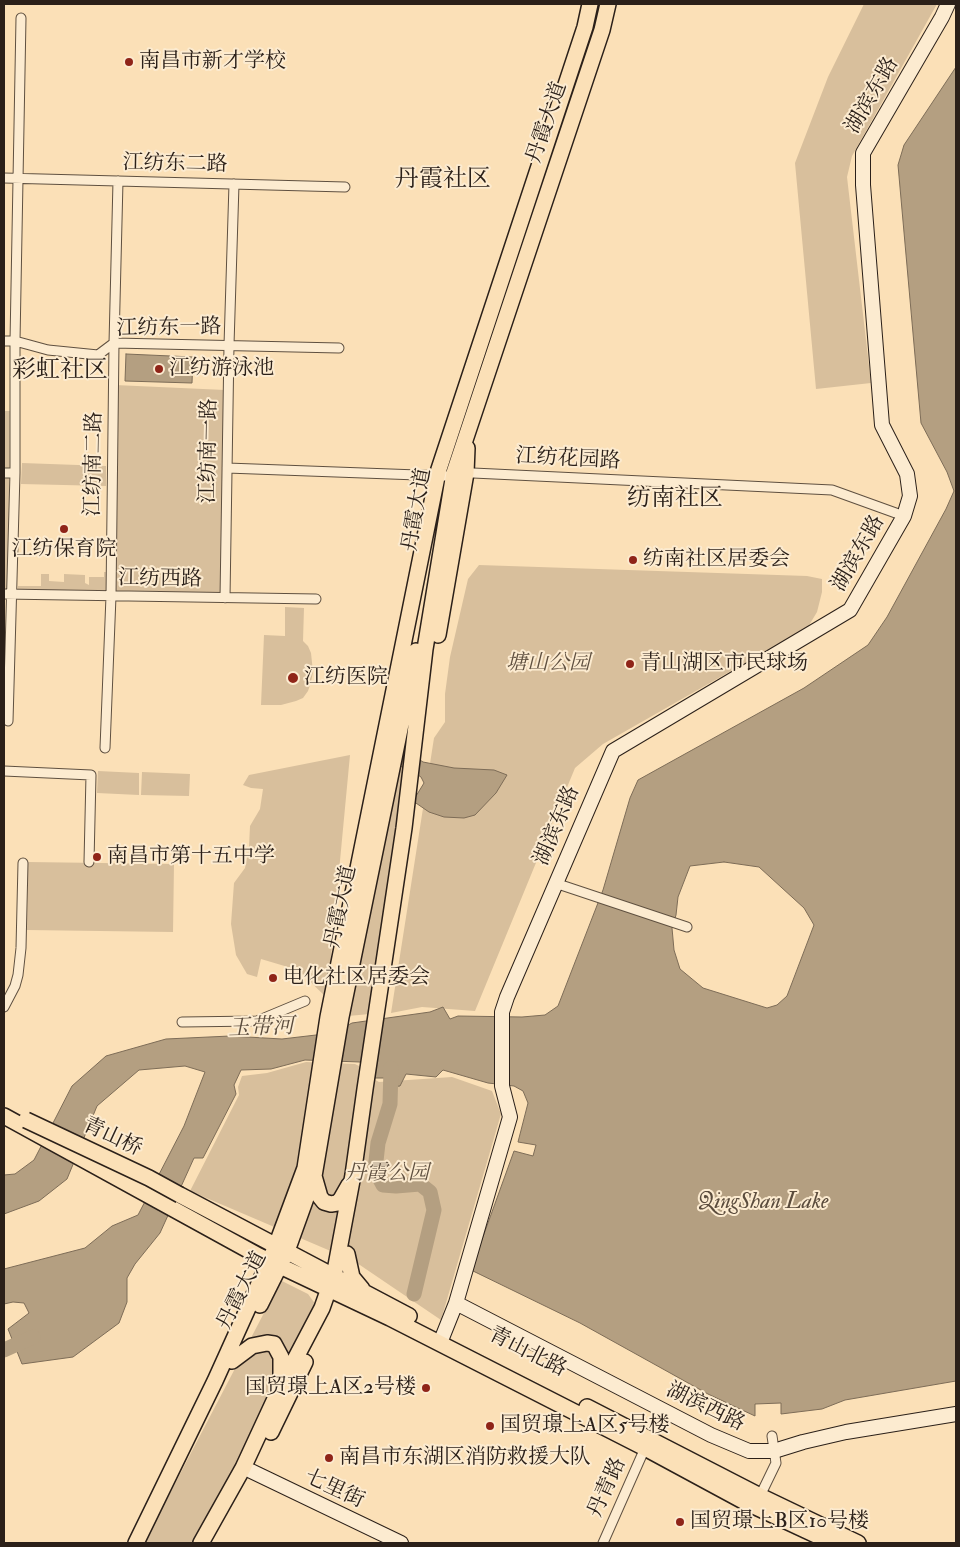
<!DOCTYPE html>
<meta charset="utf-8">
<style>
body{margin:0}
#map{position:relative;width:960px;height:1547px;overflow:hidden;background:#fbe0b7;font-family:"IM FELL Double Pica",serif}
canvas{display:block}
.frame{position:absolute;inset:0;border:5px solid #2b2019;pointer-events:none}
</style>
<div id="map">
<canvas width="960" height="1547"></canvas>
<div class="frame"></div>
</div>
<script>
const ctx = document.querySelector('canvas').getContext('2d');
ctx.lineJoin = 'round';
function fillPath(path, color) { ctx.fillStyle = color; ctx.fill(path, 'evenodd'); }
const shape = rows => new Path2D(rows.map(r => 'M' + r).join(''));
function trace(path, color, width, dash) { ctx.strokeStyle = color; ctx.lineWidth = width; ctx.lineCap = dash ? 'butt' : 'round'; ctx.setLineDash(dash || []); ctx.stroke(path); }
function write(font, color, halo, rows, align = 'center') {
  ctx.font = font + ' "IM FELL Double Pica","Noto Serif SC",serif'; ctx.lineWidth = 4; ctx.setLineDash([]); ctx.textBaseline = 'middle'; ctx.strokeStyle = halo; ctx.fillStyle = color; for (const [text, x, y, turn = 0] of rows) {
    ctx.save(); ctx.translate(x, y); ctx.rotate((+turn || 0) * Math.PI / 180); ctx.textAlign = isNaN(turn) ? turn : align; if (halo) ctx.strokeText(text, 0, 0); ctx.fillText(text, 0, 0); ctx.restore();
  }
}
fillPath(shape([
 [864,4,937,4,852,156,847,177,871,383,816,389,795,163,828,77],
 [115,385,225,390,225,598,111,596],
 [4,411,14,411,10,592,4,592],
 [22,463,106,466,106,486,21,484],
 [479,565,807,576,822,579,822,592,817,612,808,627,603,744,575,768,475,1011,422,1007,391,1013,434,738,445,722,445,694,450,657,468,579],
 [104,572,109,572,109,592,18,592,18,586,41,586,41,574,49,574,49,581,64,582,64,574,85,575,85,583,89,585,89,577,104,577],
 [285,607,304,608,303,641,308,646,311,653,313,672,311,682,308,691,303,698,296,701,281,705,261,705,264,635,285,636],
 [422,641,370,1014,348,1016],
 [350,755,327,998,298,970,261,959,257,977,247,974,236,955,231,924,234,883,245,868,249,847,250,826,260,809,263,789,251,788,243,785,249,775],
 [98,771,139,773,139,795,97,793],
 [142,772,190,774,189,796,141,795],
 [28,862,174,864,173,932,27,930],
 [306,1062,355,1064,359,1066,361,1072,379,1082,452,1077,492,1091,501,1114,441,1320,354,1261,190,1191,239,1095,238,1087,242,1076,267,1073],
 [278,1279,308,1294,316,1305,239,1464,195,1543,144,1543,265,1311]
]), '#d8bf9c');
const water = shape([
 [956,67,956,1381,845,1400,822,1409,781,1414,781,1403,755,1404,755,1416,708,1394,580,1323,471,1270,514,1151,533,1156,536,1145,518,1142,528,1103,523,1091,514,1086,488,1083,443,1070,436,1077,406,1074,400,1086,390,1087,386,1078,370,1078,360,1062,305,1060,271,1069,241,1070,234,1085,236,1094,203,1158,194,1158,160,1233,135,1264,127,1278,127,1302,119,1323,73,1357,22,1364,8,1329,29,1313,24,1303,13,1302,4,1304,4,1269,85,1248,112,1226,138,1215,184,1126,205,1072,185,1066,139,1070,97,1106,67,1179,39,1201,4,1214,4,1175,15,1174,34,1160,72,1086,106,1056,166,1039,230,1036,282,1039,333,1033,352,1023,430,1012,443,1007,450,1019,458,1016,522,1017,545,1015,558,1006,603,890,630,798,638,780,804,688,868,645,887,617,946,509,954,491,947,472,921,423,898,165,904,145,956,67],
 [724,862,759,867,804,908,814,925,787,996,777,1005,767,1008,703,988,680,969,674,950,672,928,676,915,678,897,690,866,724,862],
 [126,354,193,357,192,383,125,381,126,354],
 [394,740,407,751,423,762,454,768,494,770,507,775,496,793,475,815,464,818,444,817,429,812,413,801,424,783,421,777,406,767,394,766,394,740]
]);
fillPath(water, '#b49f81');
trace(water, '#7d6c57', 1);
trace(shape([
 [391,1068,390,1104,378,1143,375,1170,383,1185,396,1186,420,1184,430,1192,434,1210,414,1294],
 [4,1350,33,1337]
]), '#b49f81', 15);
const street = shape([
 [4,178,345,187],
 [4,341,15,341,48,350,98,355,114,343,339,348],
 [227,468,445,476,449,476,452,472,832,490,904,516],
 [4,473,15,473],
 [4,594,316,599],
 [225,598,229,345,234,184],
 [8,721,15,473,15,341,21,18],
 [105,748,111,596,114,343,118,181],
 [4,771,91,775,89,862],
 [555,883,687,927],
 [4,1007,15,986,18,975,21,948,23,863],
 [182,1022,257,1021,305,1001],
 [760,1496,776,1463,772,1436],
 [603,1543,645,1448]
]);
const secondary = shape([
 [456,1303,711,1435,749,1451,774,1451,803,1442,846,1432,956,1414],
 [440,1343,456,1303,510,1117,502,1086,502,1012,507,997,613,751,850,610,904,516,910,496,907,474,882,425,863,185,863,153,942,17,948,4],
 [251,1471,401,1543]
]);
const primary = shape([
 [438,635,466,473,467,448],
 [4,1116,259,1256,390,1318,645,1448,745,1502,833,1543],
 [314,1176,320,1197,324,1202,331,1204,337,1203,341,1199,349,1185],
 [180,1195,409,1316],
 [347,1254,352,1277,362,1289],
 [260,1305,287,1251,314,1176,341,1017,416,651],
 [232,1361,252,1346,267,1343,274,1344,281,1357,281,1382],
 [587,1407,760,1496,858,1543],
 [271,1432,305,1362],
 [136,1543,215,1381,276,1246,305,1168,328,1017,438,472,585,27,590,4],
 [201,1543,243,1468,281,1386,322,1308,335,1271,353,1175,365,1089,404,828,425,649,454,473,602,30,608,4]
]);
trace(street, '#5f5040', 11);
trace(secondary, '#2b2019', 16);
trace(primary, '#2b2019', 18);
trace(street, '#fcebd0', 9);
trace(secondary, '#fcebd0', 14);
trace(primary, '#fbe0b7', 15);
const primaryBridge = shape([
 [26,1120,149,1178,180,1195]
]);
trace(primaryBridge, '#2b2019', 18, []);
trace(primaryBridge, '#fbe0b7', 15);
for (const [x, y, r, color] of [
 [129,62,5,"#8f2418"],
 [159,369,5,"#8f2418"],
 [64,529,5,"#8f2418"],
 [633,560,5,"#8f2418"],
 [630,664,5,"#8f2418"],
 [293,678,6,"#8f2418"],
 [97,857,5,"#8f2418"],
 [273,978,5,"#8f2418"],
 [426,1388,5,"#8f2418"],
 [490,1426,5,"#8f2418"],
 [329,1458,5,"#8f2418"],
 [680,1522,5,"#8f2418"]
]) { const dot = new Path2D(); dot.arc(x, y, r, 0, 2 * Math.PI); ctx.fillStyle = color; ctx.fill(dot); trace(dot, '#fcebd0', 2); }
write('21px', '#2b2019', '#fcebd0', [
 ["南昌市新才学校",139,62],
 ["江纺游泳池",169,369],
 ["江纺保育院",64,550,"center"],
 ["纺南社区居委会",643,560],
 ["青山湖区市民球场",640,664],
 ["江纺医院",304,678],
 ["南昌市第十五中学",107,857],
 ["电化社区居委会",283,978],
 ["国贸璟上A区2号楼",416,1388,"right"],
 ["国贸璟上A区5号楼",500,1426],
 ["南昌市东湖区消防救援大队",339,1458],
 ["国贸璟上B区10号楼",690,1522]
], 'left');
write('21px', '#2b2019', '#fcebd0', [
 ["湖滨东路",873,96,-60],
 ["丹霞大道",548,123,-71],
 ["江纺东二路",175,165,1],
 ["江纺东一路",169,329,-1],
 ["江纺南一路",210,451,-89],
 ["江纺花园路",568,460,3],
 ["江纺南二路",95,464,-89],
 ["丹霞大道",418,510,-80],
 ["湖滨东路",859,554,-60],
 ["江纺西路",160,580,1],
 ["湖滨东路",558,826,-67],
 ["丹霞大道",342,907,-78],
 ["青山桥",112,1138,25],
 ["丹霞大道",243,1291,-63],
 ["青山北路",527,1353,27],
 ["湖滨西路",705,1408,26],
 ["丹青路",608,1488,-66],
 ["七里街",334,1490,25]
]);
write('italic 21px', '#5f5040', '#fcebd0', [
 ["塘山公园",548,664],
 ["丹霞公园",387,1174]
]);
write('italic 22px', '#5b4c3d', '#fcebd0', [
 ["玉带河",261,1029,-2],
 ["QingShan Lake",763,1203]
]);
write('24px', '#2b2019', '#fcebd0', [
 ["丹霞社区",443,181],
 ["彩虹社区",60,372],
 ["纺南社区",675,500]
]);
</script>
